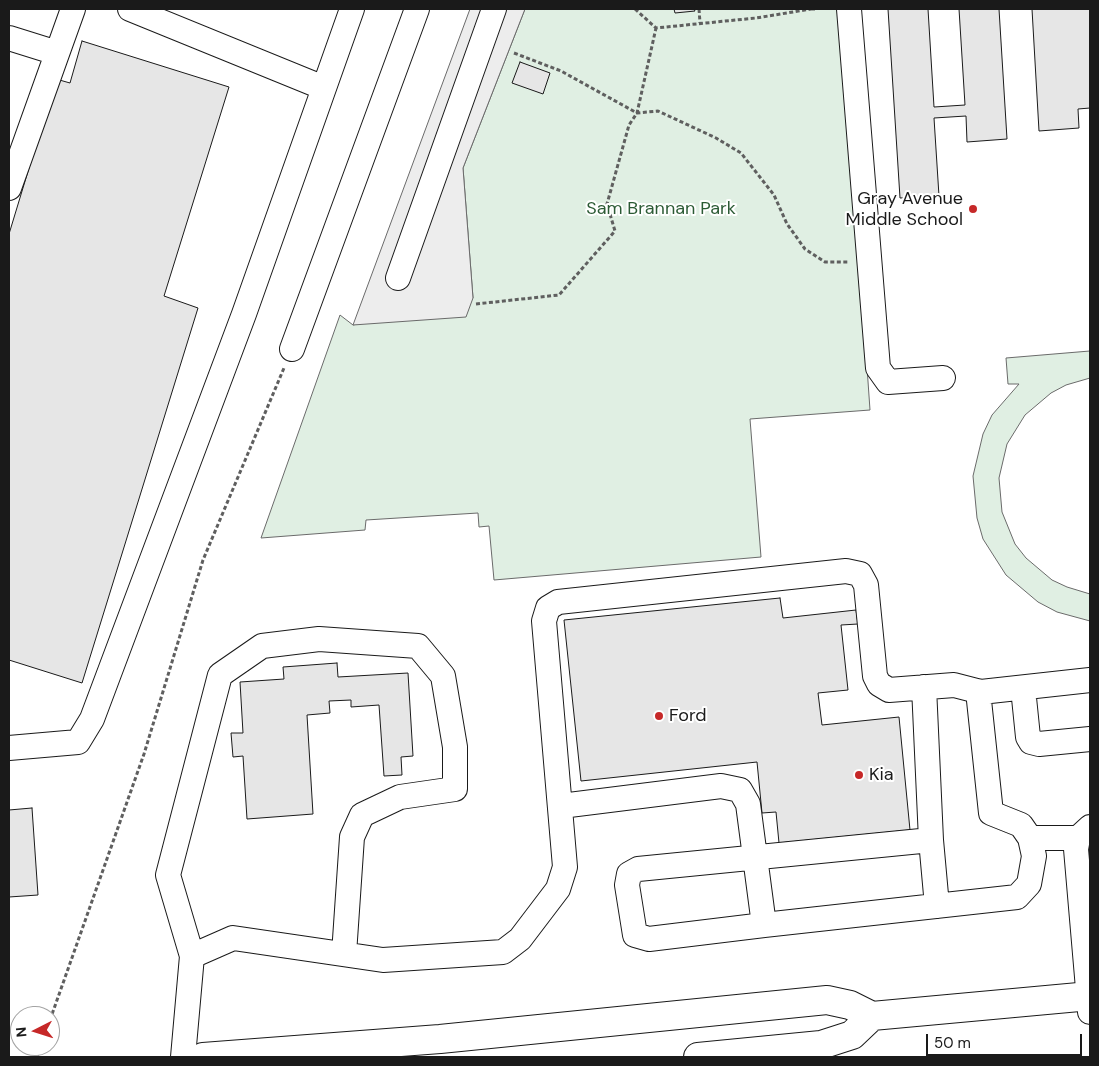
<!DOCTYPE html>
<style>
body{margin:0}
#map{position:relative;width:1099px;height:1066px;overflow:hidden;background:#fff;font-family:"DM Sans",sans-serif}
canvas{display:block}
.frame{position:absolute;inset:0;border:10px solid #1a1a1a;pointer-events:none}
.north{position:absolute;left:10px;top:1006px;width:50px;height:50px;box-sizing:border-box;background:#fff;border:1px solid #a3a3a3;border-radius:50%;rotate:265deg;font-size:14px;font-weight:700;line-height:20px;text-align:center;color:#1a1a1a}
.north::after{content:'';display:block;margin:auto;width:18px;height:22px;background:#c62828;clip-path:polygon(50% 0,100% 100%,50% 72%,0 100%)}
.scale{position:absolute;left:926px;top:1034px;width:156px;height:22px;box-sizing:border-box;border:2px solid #1a1a1a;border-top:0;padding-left:6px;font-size:15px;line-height:18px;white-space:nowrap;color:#1a1a1a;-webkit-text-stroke:4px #fff;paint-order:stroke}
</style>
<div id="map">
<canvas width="1099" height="1066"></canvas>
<div class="frame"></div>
<div class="north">N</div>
<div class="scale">50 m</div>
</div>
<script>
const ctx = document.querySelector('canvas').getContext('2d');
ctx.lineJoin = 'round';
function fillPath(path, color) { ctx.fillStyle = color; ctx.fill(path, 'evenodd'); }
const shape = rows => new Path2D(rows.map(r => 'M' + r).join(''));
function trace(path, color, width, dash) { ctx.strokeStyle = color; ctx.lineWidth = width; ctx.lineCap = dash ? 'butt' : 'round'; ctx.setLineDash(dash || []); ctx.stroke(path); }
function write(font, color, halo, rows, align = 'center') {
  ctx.font = font + ' "DM Sans",sans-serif'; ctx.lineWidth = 4; ctx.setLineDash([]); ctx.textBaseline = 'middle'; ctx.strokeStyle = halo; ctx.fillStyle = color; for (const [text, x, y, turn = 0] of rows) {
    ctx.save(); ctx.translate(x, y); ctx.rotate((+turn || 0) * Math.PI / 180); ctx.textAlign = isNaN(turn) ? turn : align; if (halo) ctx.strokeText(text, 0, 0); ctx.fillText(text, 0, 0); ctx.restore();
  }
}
const green = shape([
 [525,9,842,9,870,410,750,419,761,557,494,580,489,526,479,527,478,513,366,520,365,530,261,538,340,315,353,325,473,298,463,168,525,9],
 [1090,351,1090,378,1066,385,1051,393,1025,415,1007,444,999,478,1002,512,1015,544,1026,558,1052,580,1067,587,1090,594,1090,621,1057,612,1038,602,1006,575,983,539,977,518,973,476,983,434,992,415,1019,384,1008,384,1006,358,1090,351]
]);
fillPath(green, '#e0efe3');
trace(green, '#6a6a6a', 1);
const parking = shape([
 [470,9,525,9,463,168,473,298,466,317,353,325,470,9]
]);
fillPath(parking, '#ededed');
trace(parking, '#6a6a6a', 1);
const building = shape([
 [674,9,694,9,695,11,675,13,674,9],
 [888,9,928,9,934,107,965,105,959,9,999,9,1007,139,967,142,966,116,934,118,939,196,900,198,888,9],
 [1032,9,1090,9,1090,108,1078,109,1079,128,1039,131,1032,9],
 [82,41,229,87,164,296,198,308,82,683,9,660,9,234,56,79,70,83,82,41],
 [520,62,550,73,543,94,512,83,520,62],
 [780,598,783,618,856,610,858,624,841,625,848,690,818,693,822,725,899,717,910,830,779,843,776,812,762,813,757,762,581,781,564,620,780,598],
 [337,663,338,677,408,673,413,756,401,757,402,775,384,776,379,705,351,707,351,700,329,701,330,713,307,715,313,814,247,819,243,756,233,757,231,733,243,733,240,682,284,679,283,667,337,663],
 [32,808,38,895,9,897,9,810,32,808]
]);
fillPath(building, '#e6e6e6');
trace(building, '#1a1a1a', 1);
const minor = shape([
 [130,9,324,88],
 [849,9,878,368,888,382,943,378],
 [9,38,57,53],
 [9,188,73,9],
 [398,278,494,9],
 [292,349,417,9],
 [1023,688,1028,737,1031,742,1039,744,1090,739],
 [9,748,78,742,92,719,244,314,352,9],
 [561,806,721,786,740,790,748,804,764,925,1017,897,1029,884,1034,856,1030,838,1021,825,991,813,978,691],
 [1090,827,1078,838,1076,849,1090,1012],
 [1030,838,1078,838],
 [931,840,937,906],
 [764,925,649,939,635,935,627,885,629,874,638,869,931,840,924,687],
 [192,956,168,875,220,675,262,646,319,639,418,646,443,676,455,747,455,789,400,797,362,815,352,837,344,954],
 [183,1057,192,956,233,938,383,960,503,952,520,939,558,889,565,867,544,621,548,608,558,602,846,571,860,574,866,585,875,676,879,684,889,690,954,685,981,692,1090,680]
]);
const highway = shape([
 [203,1057,440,1039,827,1000,850,1005,872,1016,1090,996],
 [698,1057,821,1045,852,1035,872,1016]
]);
trace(minor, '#1a1a1a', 26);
trace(highway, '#1a1a1a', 30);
trace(shape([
 [635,9,656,28,756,18,811,9],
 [699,9,700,23],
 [811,9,817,9],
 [514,53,561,71,637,113,656,28],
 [476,304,559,295,615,231,607,204,629,125,637,113,658,111,716,138,741,153,774,195,787,224,805,249,825,262,848,262],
 [50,1020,144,754,203,560,284,368],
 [37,1057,41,1046]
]), '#5f5f5f', 3, [4, 2.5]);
trace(minor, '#fff', 24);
trace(highway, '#fff', 28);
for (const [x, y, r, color] of [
 [973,209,5,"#c62828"],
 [659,716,5,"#c62828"],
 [859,775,5,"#c62828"]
]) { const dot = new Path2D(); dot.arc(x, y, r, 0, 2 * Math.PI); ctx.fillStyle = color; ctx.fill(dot); trace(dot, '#fff', 2); }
write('18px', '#1a1a1a', '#fff', [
 ["Gray Avenue",963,199,"right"],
 ["Middle School",963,220,"right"],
 ["Ford",669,716],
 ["Kia",869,775]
], 'left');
write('18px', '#2b5a34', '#fff', [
 ["Sam Brannan Park",661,209]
]);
</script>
